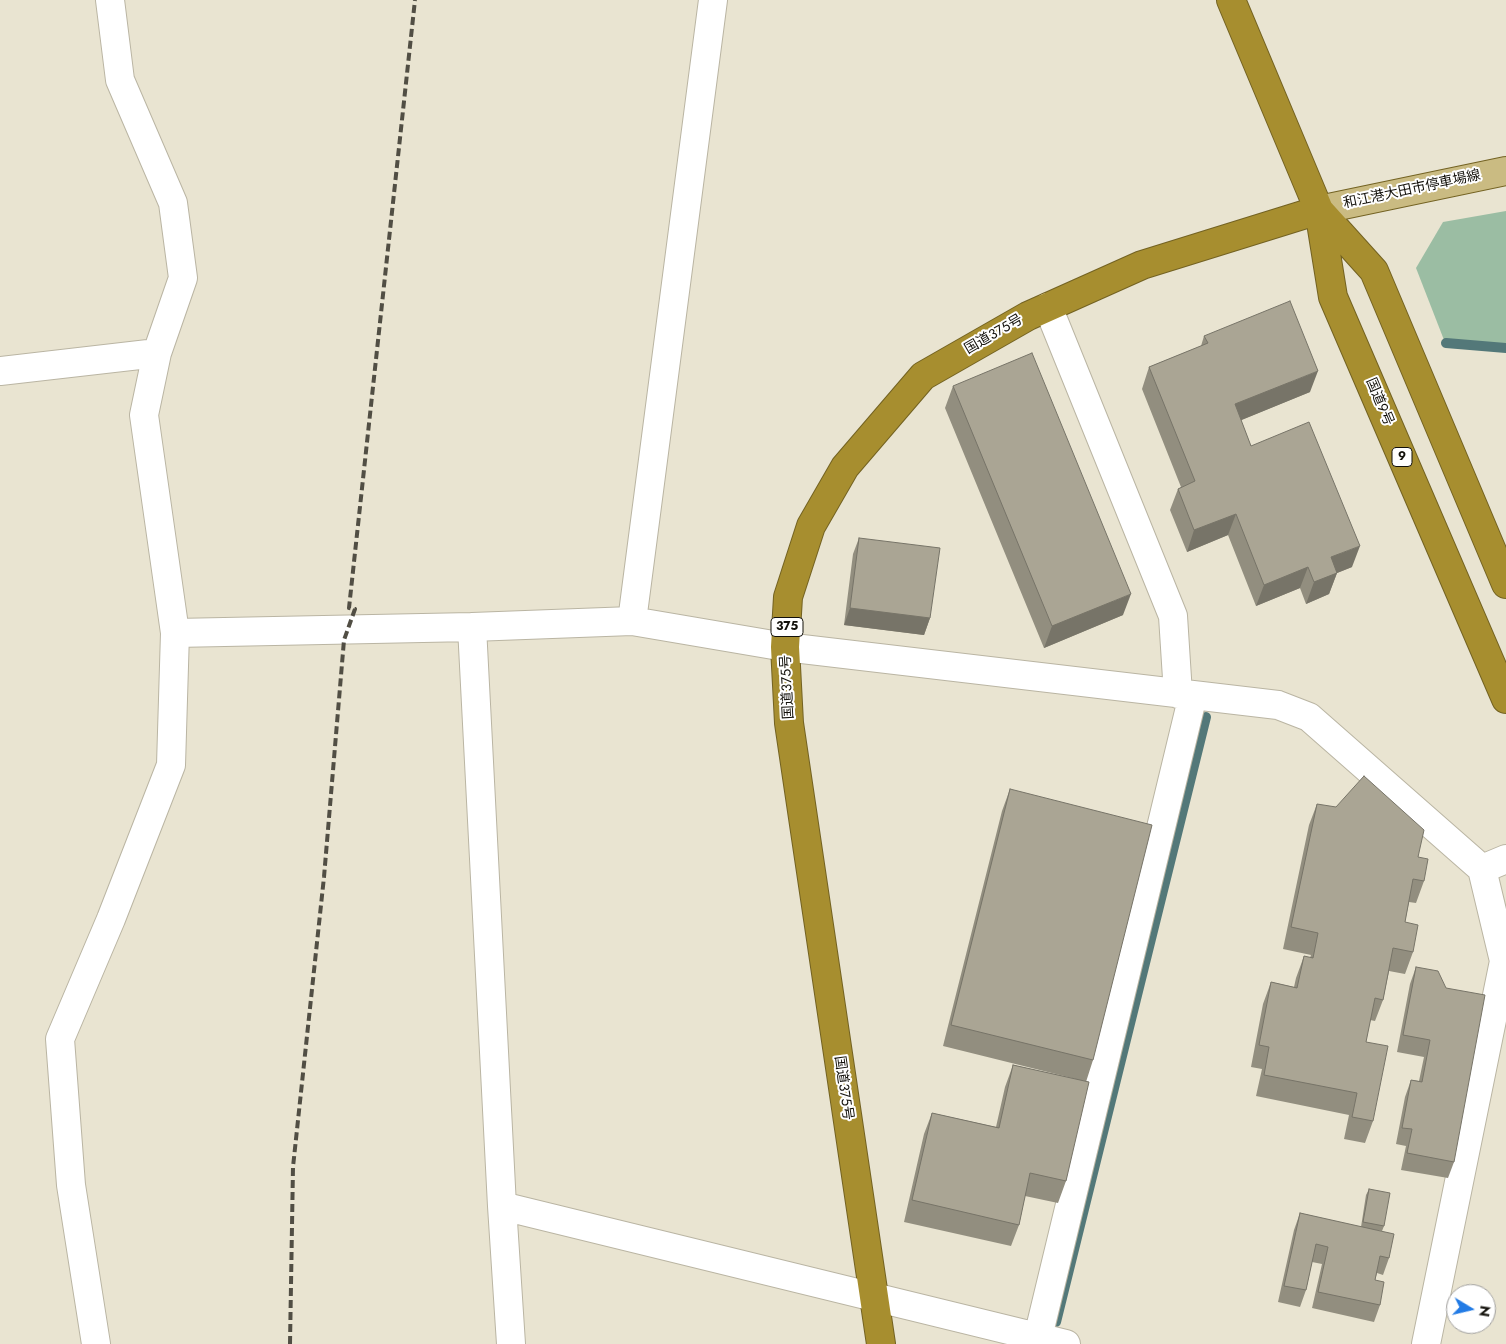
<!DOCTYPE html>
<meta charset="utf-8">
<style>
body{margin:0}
#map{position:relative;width:1506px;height:1344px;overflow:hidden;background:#e9e4d1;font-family:Jost,sans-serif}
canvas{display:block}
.north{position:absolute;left:1446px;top:1284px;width:50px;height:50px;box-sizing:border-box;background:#fff;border:1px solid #a09f9d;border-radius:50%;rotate:99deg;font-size:14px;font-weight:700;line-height:20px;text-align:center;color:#12100a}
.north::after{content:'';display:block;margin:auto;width:18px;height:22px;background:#227be5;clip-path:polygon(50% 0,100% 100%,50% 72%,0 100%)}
</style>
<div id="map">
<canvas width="1506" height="1344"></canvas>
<div class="north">N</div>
</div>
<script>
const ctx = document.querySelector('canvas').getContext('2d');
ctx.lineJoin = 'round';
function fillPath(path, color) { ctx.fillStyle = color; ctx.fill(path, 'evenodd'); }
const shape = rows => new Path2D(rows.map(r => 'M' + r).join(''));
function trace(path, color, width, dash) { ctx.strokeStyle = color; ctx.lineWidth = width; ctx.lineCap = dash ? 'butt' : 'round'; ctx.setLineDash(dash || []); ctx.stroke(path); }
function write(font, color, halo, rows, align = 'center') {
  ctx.font = font + ' Jost,"Noto Sans JP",sans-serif'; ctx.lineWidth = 4; ctx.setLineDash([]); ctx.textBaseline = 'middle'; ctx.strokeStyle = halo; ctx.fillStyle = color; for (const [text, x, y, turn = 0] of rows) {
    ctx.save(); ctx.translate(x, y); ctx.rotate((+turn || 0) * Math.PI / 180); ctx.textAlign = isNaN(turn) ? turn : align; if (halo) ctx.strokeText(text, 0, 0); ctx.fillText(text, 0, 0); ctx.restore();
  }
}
fillPath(shape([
 [1506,211,1506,345,1444,340,1416,268,1443,222]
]), '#9bbda3');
trace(shape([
 [1446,343,1506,348],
 [1056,1322,1206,717]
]), '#537879', 10);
const minor = shape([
 [1048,307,1173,616,1178,694],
 [0,371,157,353],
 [632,621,713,0],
 [472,627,502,1206,511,1344],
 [175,633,472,627,632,621,785,647,1278,705,1309,717,1482,869,1504,961,1426,1344],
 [1482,869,1506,859],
 [502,1206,1066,1344],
 [1038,1337,1193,695],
 [96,1344,71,1185,60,1039,111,919,171,765,175,633,144,415,157,353,183,278,173,203,120,80,110,0]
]);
const major = shape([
 [1319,210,1506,171]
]);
const highway = shape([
 [1231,0,1319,210,1333,297,1506,699],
 [1319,210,1374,271,1506,584],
 [881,1344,789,723,785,647,788,597,811,526,845,467,923,376,1028,316,1142,265,1319,210]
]);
trace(minor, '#bab5a3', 30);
trace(major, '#736222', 30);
trace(highway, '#736222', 30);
trace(minor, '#fff', 28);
trace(major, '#cabb82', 28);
trace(highway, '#a78e2f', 28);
trace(shape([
 [290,1344,293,1167,324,877,344,640,355,609,349,608,415,0]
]), '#514e44', 4, [8, 4]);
fillPath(shape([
 [1204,336,1310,392,1241,420,1251,446,1352,567,1337,573,1329,594,1306,604,1300,588,1256,606,1228,535,1187,552,1170,510,1178,489,1181,487,1142,389,1149,367,1201,346],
 [953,386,1123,615,1044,648,945,408],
 [859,538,930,618,924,635,844,625,853,554],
 [1010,789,1093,1060,1086,1082,1066,1181,1058,1203,1025,1196,1019,1225,1011,1246,904,1222,924,1134,932,1113,996,1127,1005,1087,1013,1065,1076,1079,943,1046,1002,811],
 [1317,804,1418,857,1424,881,1416,903,1409,902,1405,922,1413,952,1405,974,1389,971,1383,1000,1375,1021,1370,1020,1366,1042,1373,1121,1365,1143,1344,1139,1349,1115,1256,1096,1262,1069,1251,1067,1263,1004,1271,982,1294,987,1296,978,1304,956,1310,958,1311,955,1283,949,1309,825],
 [1416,967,1454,1162,1448,1178,1401,1170,1406,1146,1396,1144,1405,1097,1411,1080,1419,1081,1424,1057,1397,1052,1410,984],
 [1369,1189,1384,1226,1382,1231,1374,1230,1389,1258,1383,1275,1377,1273,1375,1280,1380,1305,1374,1322,1312,1308,1322,1264,1312,1262,1306,1290,1300,1307,1278,1302,1294,1230,1300,1213,1361,1227,1366,1195]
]), '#928e7f');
fillPath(shape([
 [1318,371,1310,392,1227,426,1235,404],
 [1236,514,1228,535,1187,552,1194,530],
 [1360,546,1352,567,1337,573,1329,594,1306,604,1314,582,1331,557],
 [1308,567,1300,588,1256,606,1264,585],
 [1131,594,1123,615,1044,648,1052,626],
 [850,608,930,618,924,635,844,625]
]), '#777468');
const building = shape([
 [1290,301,1318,371,1235,404,1251,446,1309,422,1360,546,1331,557,1337,573,1314,582,1308,567,1264,585,1236,514,1194,530,1178,489,1195,481,1149,367,1208,343,1204,336,1290,301],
 [1032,353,1131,594,1052,626,953,386,1032,353],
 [859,538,940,548,930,618,850,608,859,538],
 [1364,776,1424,830,1418,857,1428,859,1424,881,1413,879,1405,922,1418,925,1413,952,1393,948,1383,1000,1375,998,1366,1042,1388,1046,1373,1121,1352,1117,1357,1093,1264,1075,1269,1047,1259,1045,1271,982,1297,988,1304,956,1313,958,1318,933,1291,927,1317,804,1336,807,1364,776],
 [1010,789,1152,825,1093,1060,951,1025,1010,789],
 [1416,967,1438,971,1446,988,1485,995,1454,1162,1407,1153,1412,1129,1402,1128,1411,1080,1422,1082,1430,1040,1403,1035,1416,967],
 [1013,1065,1089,1082,1066,1181,1030,1173,1019,1225,912,1200,932,1113,999,1128,1013,1065],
 [1369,1189,1390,1193,1384,1226,1363,1222,1369,1189],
 [1300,1213,1394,1234,1389,1258,1380,1256,1375,1280,1384,1282,1380,1305,1318,1292,1328,1247,1316,1244,1306,1290,1284,1286,1300,1213]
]);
fillPath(building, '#aaa594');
trace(building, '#777468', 1);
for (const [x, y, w] of [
 [1402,457,20],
 [787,627,32]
]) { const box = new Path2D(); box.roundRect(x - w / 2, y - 9.5, w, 19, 4); ctx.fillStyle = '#fff'; ctx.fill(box); trace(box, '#12100a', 1); }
write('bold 12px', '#12100a', null, [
 ["9",1402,457],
 ["375",787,627]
]);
write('14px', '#12100a', '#fff', [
 ["和江港大田市停車場線",1412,190,-12],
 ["国道375号",994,335,-30],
 ["国道9号",1379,402,67],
 ["国道375号",788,687,-93],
 ["国道375号",843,1088,82]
]);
</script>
